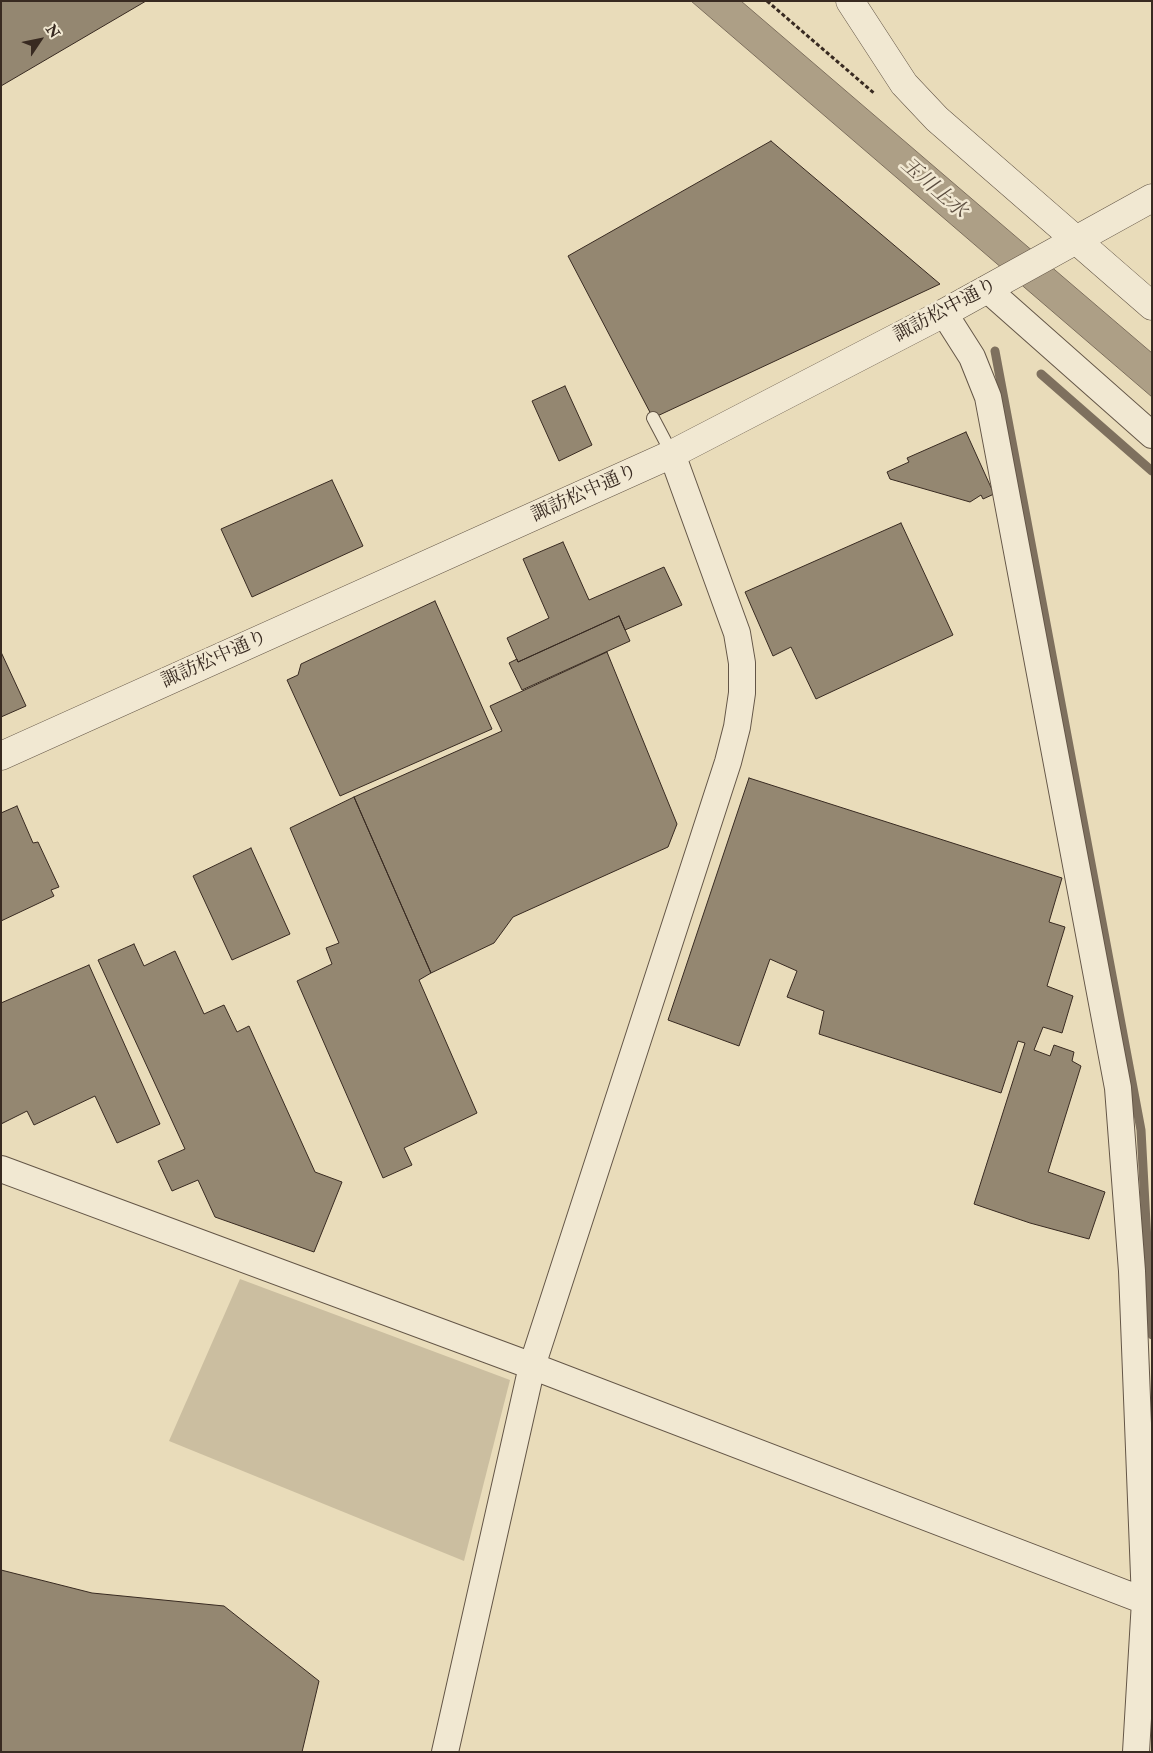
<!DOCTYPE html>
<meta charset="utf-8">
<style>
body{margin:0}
#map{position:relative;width:1153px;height:1753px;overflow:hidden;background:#e9dcba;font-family:"IM FELL Double Pica",serif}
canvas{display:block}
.frame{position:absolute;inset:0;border:2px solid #382a21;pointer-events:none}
.north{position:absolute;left:15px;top:15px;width:50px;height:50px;-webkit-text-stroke:4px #f1e8d2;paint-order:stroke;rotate:56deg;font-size:14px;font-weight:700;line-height:20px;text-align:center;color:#382a21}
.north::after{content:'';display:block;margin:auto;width:18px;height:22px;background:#382a21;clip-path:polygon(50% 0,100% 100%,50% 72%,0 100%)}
</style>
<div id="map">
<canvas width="1153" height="1753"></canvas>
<div class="frame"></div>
<div class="north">N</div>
</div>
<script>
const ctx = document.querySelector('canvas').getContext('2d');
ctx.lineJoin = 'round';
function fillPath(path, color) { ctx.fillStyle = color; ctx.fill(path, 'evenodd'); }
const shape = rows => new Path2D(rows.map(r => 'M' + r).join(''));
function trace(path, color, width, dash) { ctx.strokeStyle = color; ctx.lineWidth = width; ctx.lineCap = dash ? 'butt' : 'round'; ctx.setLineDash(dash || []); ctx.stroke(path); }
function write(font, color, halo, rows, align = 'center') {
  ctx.font = font + ' "IM FELL Double Pica","Noto Serif JP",serif'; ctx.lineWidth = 5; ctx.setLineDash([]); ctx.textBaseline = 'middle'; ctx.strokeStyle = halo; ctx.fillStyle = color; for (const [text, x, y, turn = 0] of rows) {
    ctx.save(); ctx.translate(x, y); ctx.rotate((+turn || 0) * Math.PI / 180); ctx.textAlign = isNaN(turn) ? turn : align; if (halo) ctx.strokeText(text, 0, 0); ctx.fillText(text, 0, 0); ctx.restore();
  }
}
fillPath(shape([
 [240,1279,510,1380,464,1561,169,1441]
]), '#cbbea0');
const water = shape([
 [691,1,741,1,1007,229,1152,353,1152,397,691,1]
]);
fillPath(water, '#ad9f86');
trace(water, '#7e705e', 1);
trace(shape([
 [995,351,1141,1130,1152,1335],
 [1041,374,1152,471]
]), '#7e705e', 9);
const building = shape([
 [1,1,146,1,1,86,1,1],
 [771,141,940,284,653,418,568,256,771,141],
 [565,386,592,445,559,461,532,401,565,386],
 [966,432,994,494,983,499,981,495,970,502,890,479,887,472,909,462,907,458,966,432],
 [332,480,363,546,252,597,221,529,332,480],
 [901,523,953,635,816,699,791,647,773,656,745,592,901,523],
 [563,542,589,600,664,567,682,605,625,630,619,616,518,662,507,638,549,618,523,559,563,542],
 [435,601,492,729,340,796,287,680,298,675,301,664,435,601],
 [619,616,630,641,522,690,509,663,517,659,518,662,619,616],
 [1,652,26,706,1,717,1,652],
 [607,652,677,824,668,847,513,917,494,943,431,973,354,797,502,731,490,706,607,652],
 [749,778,1062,878,1049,922,1065,927,1047,986,1073,996,1062,1033,1043,1027,1034,1050,1050,1056,1054,1045,1074,1052,1072,1061,1081,1066,1048,1172,1105,1192,1089,1239,1030,1223,974,1204,1025,1043,1018,1041,1001,1093,819,1034,824,1011,787,997,797,971,770,959,739,1046,668,1020,749,778],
 [354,797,431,973,419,980,477,1113,404,1148,412,1165,383,1178,297,981,332,964,326,948,339,943,290,828,354,797],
 [17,806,33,843,38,842,59,887,51,890,54,896,1,921,1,813,17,806],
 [251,848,290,934,232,960,193,876,251,848],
 [134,944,144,966,175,951,204,1014,224,1005,237,1032,249,1026,315,1172,342,1182,314,1252,215,1217,198,1180,172,1191,158,1161,185,1149,98,960,134,944],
 [89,965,160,1124,117,1143,95,1096,34,1125,27,1111,1,1124,1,1003,89,965],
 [1,1570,92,1593,224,1606,319,1681,302,1752,1,1752,1,1570]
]);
fillPath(building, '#948771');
trace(building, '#382a21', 1);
const service = shape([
 [653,418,672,454]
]);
const minor = shape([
 [987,289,1152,435],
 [944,313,972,357,988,397,1118,1088,1132,1271,1145,1601,1136,1752],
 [1,1169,532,1366,1145,1601],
 [445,1752,532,1366,728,762,737,727,742,693,742,663,737,633,672,454]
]);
const tertiary = shape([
 [850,1,904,84,937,119,1152,306],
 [1,756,672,454,944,313,1152,198]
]);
trace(service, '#645647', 14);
trace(minor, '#645647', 28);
trace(tertiary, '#645647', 29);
trace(shape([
 [767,1,875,94]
]), '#382a21', 3, [4, 2.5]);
trace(service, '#f1e8d2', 12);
trace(minor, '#f1e8d2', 26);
trace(tertiary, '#f1e8d2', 28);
write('19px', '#382a21', '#f1e8d2', [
 ["諏訪松中通り",946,311,-28],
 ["諏訪松中通り",585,494,-24],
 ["諏訪松中通り",215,660,-24]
]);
write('italic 20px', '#5b4d3f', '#f1e8d2', [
 ["玉川上水",933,189,41]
]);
</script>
